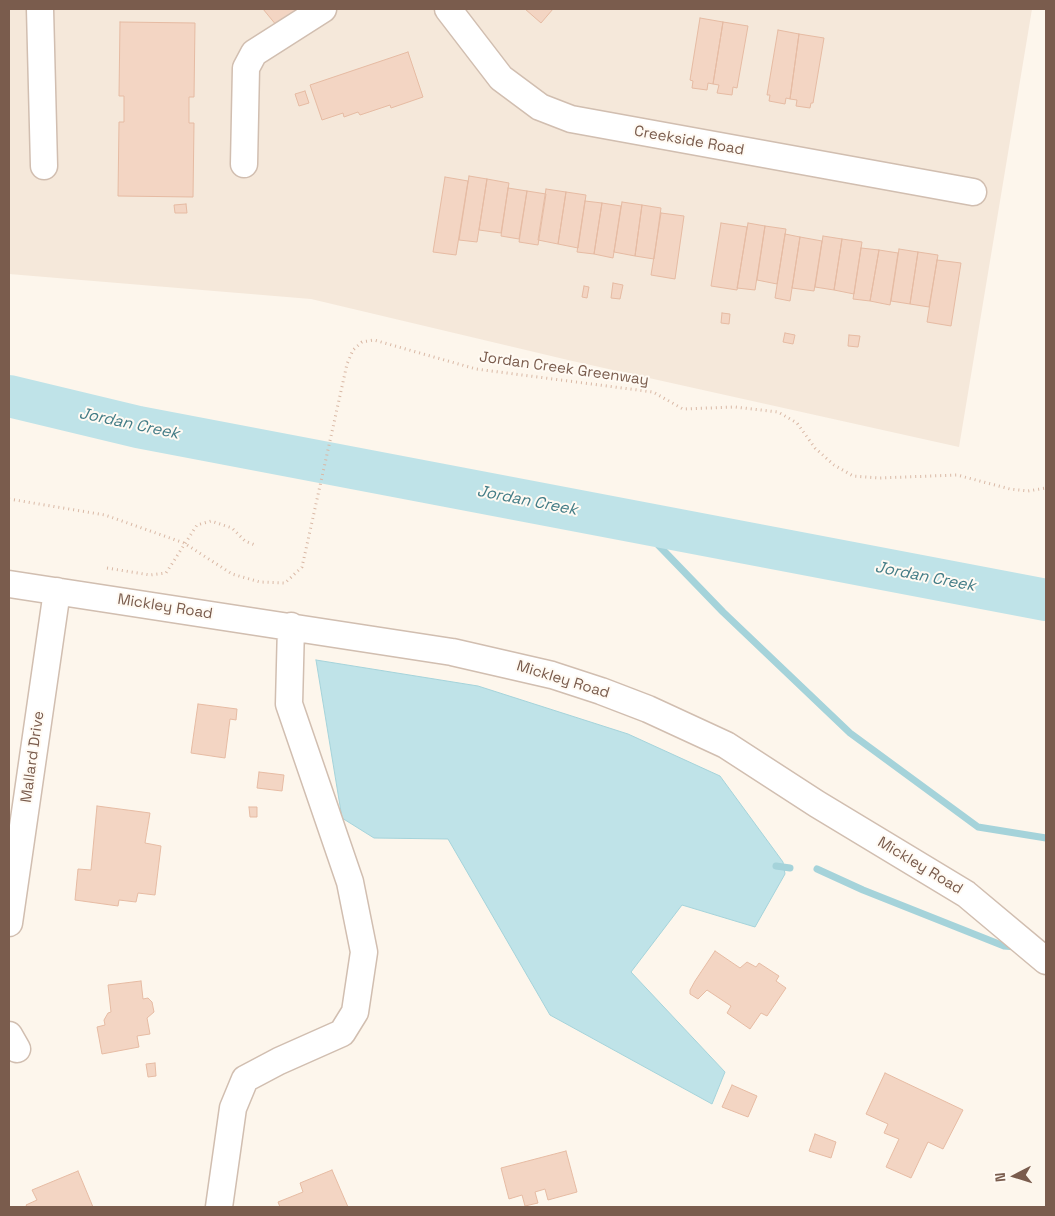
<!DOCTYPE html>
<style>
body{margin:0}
#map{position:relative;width:1055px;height:1216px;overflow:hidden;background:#fdf6ec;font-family:"Space Grotesk",sans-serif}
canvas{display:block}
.frame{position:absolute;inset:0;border:10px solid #7a5c4d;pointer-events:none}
.north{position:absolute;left:990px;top:1151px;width:50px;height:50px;-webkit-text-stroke:4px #fffaf3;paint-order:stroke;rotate:265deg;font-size:14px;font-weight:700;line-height:20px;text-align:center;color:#7a5c4d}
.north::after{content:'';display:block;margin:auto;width:18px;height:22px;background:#7a5c4d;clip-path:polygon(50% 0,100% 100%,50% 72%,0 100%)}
</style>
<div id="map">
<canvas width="1055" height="1216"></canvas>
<div class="frame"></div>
<div class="north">N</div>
</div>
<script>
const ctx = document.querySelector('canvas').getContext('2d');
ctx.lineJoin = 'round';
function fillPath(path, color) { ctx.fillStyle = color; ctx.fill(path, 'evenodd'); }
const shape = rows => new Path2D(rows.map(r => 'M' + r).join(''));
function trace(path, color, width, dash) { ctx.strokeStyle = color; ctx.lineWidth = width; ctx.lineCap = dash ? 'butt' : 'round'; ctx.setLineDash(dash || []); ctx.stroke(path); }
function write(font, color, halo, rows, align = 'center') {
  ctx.font = font + ' "Space Grotesk",sans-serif'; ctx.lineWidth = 4; ctx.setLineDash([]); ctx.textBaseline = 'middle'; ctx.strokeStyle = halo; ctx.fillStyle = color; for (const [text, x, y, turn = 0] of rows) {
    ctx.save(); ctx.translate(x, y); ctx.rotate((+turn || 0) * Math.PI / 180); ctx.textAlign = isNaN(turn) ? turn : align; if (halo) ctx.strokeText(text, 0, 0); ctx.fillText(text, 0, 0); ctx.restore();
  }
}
fillPath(shape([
 [9,9,1032,9,959,447,568,360,311,299,9,274]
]), '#f5e8da');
const water = shape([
 [316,660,478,686,628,734,720,776,783,862,785,874,755,927,682,905,631,972,725,1072,712,1104,550,1015,448,839,374,838,342,818,316,660]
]);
fillPath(water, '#bfe3e8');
trace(water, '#a5d3da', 1);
trace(shape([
 [635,521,723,612,850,733,978,827,1046,838],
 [776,866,790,868],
 [817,869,863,890,1004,946,1016,947]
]), '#a5d3da', 7);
trace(shape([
 [9,396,138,427,1046,600]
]), '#bfe3e8', 42);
const building = shape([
 [263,9,297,9,277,26,263,9],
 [525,9,553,9,541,23,525,9],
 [700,18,723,22,713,84,708,83,707,90,692,88,693,81,690,80,700,18],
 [120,22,195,23,194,97,189,97,189,123,194,123,193,197,118,196,119,122,124,122,124,96,119,96,120,22],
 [723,22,748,26,737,88,733,87,732,95,717,93,719,85,713,84,723,22],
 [778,30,799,34,790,99,786,98,785,104,769,101,770,95,767,95,778,30],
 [799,34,824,38,813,103,811,103,810,108,796,106,797,100,790,99,799,34],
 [408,52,423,97,391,108,390,105,360,115,358,112,344,117,343,113,322,120,310,85,408,52],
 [305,91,309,103,299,106,295,94,305,91],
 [469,176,487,179,477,242,459,240,469,176],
 [445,177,468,181,456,255,433,252,445,177],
 [487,179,509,183,501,233,479,230,487,179],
 [508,188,527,191,519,239,501,236,508,188],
 [546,189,566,192,558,244,538,240,546,189],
 [527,191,546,194,538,245,519,242,527,191],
 [566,192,586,195,578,248,558,244,566,192],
 [585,201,602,203,594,254,577,252,585,201],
 [622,202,642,205,635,256,614,252,622,202],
 [602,203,621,206,613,258,594,254,602,203],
 [186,204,187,213,175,213,174,205,186,204],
 [642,205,661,208,654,259,635,256,642,205],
 [661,213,684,216,675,279,651,275,661,213],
 [721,223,747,227,737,290,711,286,721,223],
 [748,223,765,226,755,290,737,288,748,223],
 [765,226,786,229,777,284,757,280,765,226],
 [785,234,800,237,790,301,775,298,785,234],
 [823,236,842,239,834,290,815,287,823,236],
 [800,237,822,241,814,291,792,288,800,237],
 [842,239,862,242,854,294,834,290,842,239],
 [861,248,879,250,870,301,853,299,861,248],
 [899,249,918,252,910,304,891,301,899,249],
 [879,250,898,253,890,305,870,301,879,250],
 [918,252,938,255,929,307,910,304,918,252],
 [937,260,961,263,951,326,927,322,937,260],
 [613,283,623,285,620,299,611,298,613,283],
 [584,286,589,287,587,298,582,297,584,286],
 [722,313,730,314,729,324,721,323,722,313],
 [785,333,795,335,793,344,783,342,785,333],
 [849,335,860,336,858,347,848,346,849,335],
 [198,704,237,709,236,720,230,719,225,758,191,753,198,704],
 [259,772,284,775,282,791,257,788,259,772],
 [97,806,150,813,145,843,161,846,155,895,138,893,136,902,119,900,118,906,75,900,78,869,91,870,97,806],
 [249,807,257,807,257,817,250,817,249,807],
 [715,951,740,968,747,962,756,967,759,963,779,976,776,981,786,988,767,1016,761,1013,750,1029,727,1013,731,1006,707,990,698,999,690,994,690,990,695,981,715,951],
 [141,981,143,999,148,998,152,1002,154,1012,147,1018,150,1034,137,1036,139,1047,102,1054,97,1027,105,1025,104,1020,108,1013,111,1012,108,985,141,981],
 [155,1063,156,1076,148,1077,146,1064,155,1063],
 [885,1073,963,1110,943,1149,928,1142,911,1178,886,1167,899,1139,884,1133,888,1124,866,1114,885,1073],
 [732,1085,757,1096,748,1117,722,1107,732,1085],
 [815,1134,836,1142,831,1158,809,1151,815,1134],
 [566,1151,577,1192,548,1200,545,1189,535,1192,538,1203,525,1206,522,1195,509,1199,501,1168,566,1151],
 [332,1170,348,1207,280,1207,278,1202,303,1192,300,1183,332,1170],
 [78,1171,93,1207,27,1207,26,1205,37,1200,32,1190,78,1171]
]);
fillPath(building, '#f3d5c3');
trace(building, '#e6bba3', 1);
const minor = shape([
 [40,9,44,166],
 [448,9,501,78,540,107,571,119,973,192],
 [244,164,246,68,254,53,323,9],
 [9,584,452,652,552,675,601,691,648,709,726,745,817,804,966,894,1046,961],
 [9,923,57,591],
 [9,1035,17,1049],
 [219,1207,233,1108,245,1079,279,1061,342,1033,355,1012,364,952,350,882,289,704,291,626]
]);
trace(minor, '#d1beb0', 29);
trace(shape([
 [9,499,105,515,184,543,232,574,260,582,285,583,302,567,347,364,353,350,362,342,374,340,476,369,653,392,683,409,735,407,778,412,797,423,815,448,834,465,853,476,879,478,957,475,1010,489,1028,491,1046,488],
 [107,568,150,575,166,573,197,525,211,521,232,528,245,541,255,545]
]), '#d9b8a5', 3, [1, 4]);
trace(minor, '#fff', 26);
write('15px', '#7a5c4d', '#fffaf3', [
 ["Creekside Road",689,141,10],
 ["Jordan Creek Greenway",564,369,8],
 ["Mickley Road",165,607,9],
 ["Mickley Road",563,680,17],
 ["Mallard Drive",33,757,-82],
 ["Mickley Road",920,866,31]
]);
write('italic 16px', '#437c86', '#fffaf3', [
 ["Jordan Creek",129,424,12],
 ["Jordan Creek",527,501,11],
 ["Jordan Creek",925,577,11]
]);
</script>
